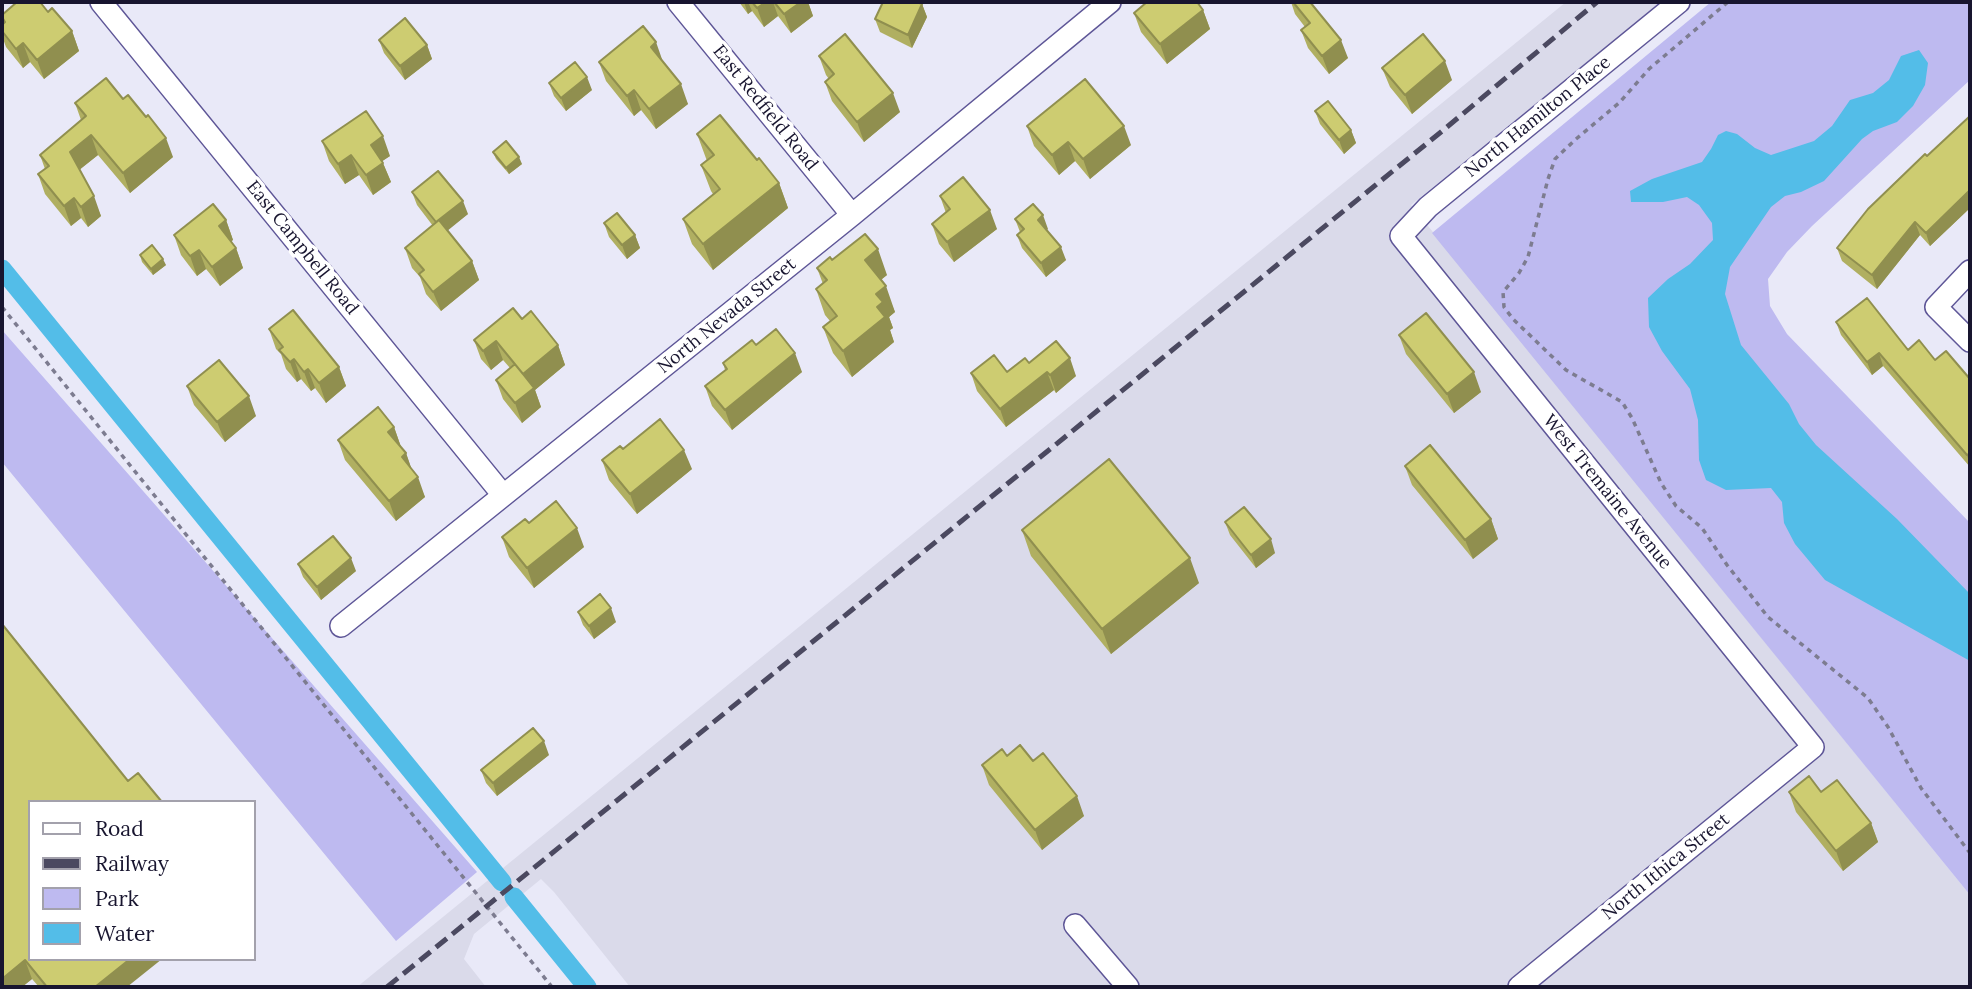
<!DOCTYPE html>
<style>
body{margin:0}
#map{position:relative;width:1972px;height:989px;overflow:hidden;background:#e9e9f8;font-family:Lora,serif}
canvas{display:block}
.frame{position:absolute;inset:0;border:4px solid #18152f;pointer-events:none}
.legend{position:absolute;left:28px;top:800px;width:228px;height:161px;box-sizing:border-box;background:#fff;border:2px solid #a3a1ac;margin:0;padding:9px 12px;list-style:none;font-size:21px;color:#18152f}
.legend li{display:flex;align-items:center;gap:14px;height:35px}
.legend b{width:35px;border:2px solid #a3a1ac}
</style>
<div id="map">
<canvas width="1972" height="989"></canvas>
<div class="frame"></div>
<ul class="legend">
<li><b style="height:9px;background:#fff"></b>Road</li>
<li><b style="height:9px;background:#4b4960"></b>Railway</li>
<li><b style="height:19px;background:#bebaf0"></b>Park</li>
<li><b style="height:19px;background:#53bde8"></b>Water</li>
</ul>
</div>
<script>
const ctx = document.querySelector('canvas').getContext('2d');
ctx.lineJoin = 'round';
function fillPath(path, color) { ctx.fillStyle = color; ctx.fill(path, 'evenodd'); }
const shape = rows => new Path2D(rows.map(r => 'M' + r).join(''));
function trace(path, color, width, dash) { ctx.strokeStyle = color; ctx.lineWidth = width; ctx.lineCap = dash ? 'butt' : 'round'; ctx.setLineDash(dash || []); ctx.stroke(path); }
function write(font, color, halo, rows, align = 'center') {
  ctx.font = font + ' Lora,serif'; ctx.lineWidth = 7; ctx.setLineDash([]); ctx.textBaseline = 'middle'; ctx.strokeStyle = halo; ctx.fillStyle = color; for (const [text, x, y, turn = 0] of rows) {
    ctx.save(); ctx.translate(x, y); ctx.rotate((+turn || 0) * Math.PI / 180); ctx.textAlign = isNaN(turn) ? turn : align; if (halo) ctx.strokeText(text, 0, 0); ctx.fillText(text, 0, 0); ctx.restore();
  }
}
fillPath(shape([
 [1566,2,1661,2,1411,205,1970,895,1970,987,630,987,554,892,541,879,474,934,464,959,486,987,357,987]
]), '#dadaea');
fillPath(shape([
 [1711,2,1970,2,1970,80,1812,226,1787,252,1768,279,1770,306,1787,334,1970,523,1970,895,1432,233],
 [2,330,477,872,396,941,2,462]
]), '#bebaf0');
fillPath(shape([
 [1919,50,1928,63,1925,85,1913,106,1897,122,1873,131,1862,139,1824,181,1801,192,1785,196,1771,207,1730,267,1725,294,1741,345,1789,404,1799,424,1816,445,1897,519,1970,594,1970,661,1825,580,1795,544,1784,523,1782,502,1771,488,1726,490,1706,480,1699,460,1698,420,1690,389,1662,351,1649,327,1648,298,1668,279,1690,264,1713,240,1712,223,1699,205,1687,197,1663,202,1631,202,1630,191,1652,179,1702,162,1711,149,1718,135,1726,131,1737,134,1755,148,1771,155,1814,141,1832,126,1850,100,1873,93,1889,80,1901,56]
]), '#53bde8');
trace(shape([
 [2,269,502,882],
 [514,897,587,987]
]), '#53bde8', 19);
const street = shape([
 [101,2,503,495],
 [678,2,852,215],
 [1970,271,1936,307,1970,341],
 [341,626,852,215,1110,2],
 [1075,925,1128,987],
 [1519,987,1813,747,1401,236,1428,207,1679,2]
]);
trace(street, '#5e5697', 24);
trace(shape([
 [1728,2,1649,69,1619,103,1576,139,1555,159,1548,179,1528,257,1519,273,1503,292,1504,307,1513,319,1566,370,1622,402,1632,418,1661,483,1676,506,1702,528,1727,565,1768,617,1868,698,1888,727,1921,788,1970,853],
 [2,307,552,987]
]), '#7d7c90', 3.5, [5, 5]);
trace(street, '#fff', 21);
trace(shape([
 [387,987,1441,132,1597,2]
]), '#4b4960', 5, [14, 7]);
fillPath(shape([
 [739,2,808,2,813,16,791,33,778,16,764,27,752,11,748,14],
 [1291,2,1310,2,1348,58,1329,74,1308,48,1301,30,1305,27,1295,14],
 [922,4,927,17,912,48,880,32,875,19],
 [1203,10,1210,29,1167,64,1141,32,1134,13],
 [48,12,72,31,79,51,44,79,30,62,23,68,6,47,2,36,2,25,3,24,2,15],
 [379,40,427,45,432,59,405,80,384,53],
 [819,56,900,112,864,142,832,101,825,82,829,79,826,75],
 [599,62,663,62,688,104,656,129,641,110,634,116,606,81],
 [1382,68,1452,80,1412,114,1390,87],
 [549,83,592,90,566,111,554,96],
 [75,103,173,157,130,193,98,155,80,169,101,216,88,227,81,218,71,226,45,194,38,174,45,169,40,155,81,120],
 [1315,111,1351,130,1356,143,1344,154,1320,124],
 [1970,116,1970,208,1930,246,1920,235,1877,289,1842,261,1837,248,1927,156],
 [1027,126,1131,145,1090,179,1075,161,1059,175,1034,146],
 [697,134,757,160,779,183,788,208,713,270,692,244,683,219,713,194,711,191,701,165,707,161],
 [322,141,390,156,382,161,391,182,373,195,359,175,345,184,329,161],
 [493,152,522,164,509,174,496,159],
 [412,192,468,214,447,230,472,261,479,280,441,311,426,294,420,277,412,268,405,248,433,226,417,205],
 [940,196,997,229,954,262,939,244,932,224,946,213],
 [1015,219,1048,229,1046,230,1066,260,1046,277,1022,248,1017,235,1020,232],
 [226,220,233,240,231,241,236,248,243,268,220,286,206,269,197,276,181,255,174,235],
 [604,223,635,235,640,248,627,259,609,237],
 [140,255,166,265,153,275,142,262],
 [832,260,887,275,881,280,895,312,889,317,893,328,890,330,894,342,852,377,833,353,823,327,830,321,825,315,816,289,823,284,817,268],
 [522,319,558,345,565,365,535,390,541,407,522,423,503,399,496,380,510,368,503,360,491,370,481,359,474,340],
 [1836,322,1935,360,1970,379,1970,467,1883,366,1872,375,1841,335],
 [269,329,339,367,346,386,326,403,315,388,311,391,301,379,297,382,286,369,281,354,276,349],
 [1399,335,1481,392,1454,413,1406,354],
 [756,345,802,372,732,430,712,406,705,386,725,370,723,363],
 [1029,363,1076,376,1056,393,1054,390,1006,427,977,391,971,373,1007,372],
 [187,386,256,416,225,442,194,405],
 [394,427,401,447,400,447,406,453,411,468,425,497,396,521,345,460,338,440],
 [623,449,692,469,637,514,609,480,602,460],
 [1405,466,1491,519,1498,539,1473,559,1412,485],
 [1225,522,1275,553,1256,568,1230,535],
 [529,523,584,547,534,588,509,557,502,537],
 [1022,530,1199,583,1111,654,1031,556],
 [298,564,356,571,321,600,303,577],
 [578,612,616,622,594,639,583,625],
 [2,624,127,987,39,987,32,979,22,987],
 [549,755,497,796,486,783,481,770],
 [1007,756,1033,761,1084,816,1042,850,989,785,982,765],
 [1789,792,1821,792,1871,823,1878,842,1843,871,1796,812]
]), '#b0af61');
fillPath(shape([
 [744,2,748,2,752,11,748,14],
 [766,2,773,2,778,16,764,27,757,8],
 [801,2,808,2,813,16,791,33,784,14],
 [922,4,927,17,912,48,908,35],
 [1203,10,1210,29,1167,64,1160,44],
 [72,31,79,51,44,79,37,60],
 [1341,40,1348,58,1329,74,1322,56],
 [656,42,663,62,651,47],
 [23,43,30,62,23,68,16,49],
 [427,45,432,59,405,80,400,66],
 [1445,61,1452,80,1412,114,1405,95],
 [587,77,592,90,566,111,561,98],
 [681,84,688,104,656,129,649,109],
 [634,90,641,110,634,116,627,96],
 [893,93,900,112,864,142,857,122],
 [1124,126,1131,145,1090,179,1083,159],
 [1351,130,1356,143,1344,154,1339,140],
 [91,135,98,155,78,171,70,152],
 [383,136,390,156,378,164,371,145],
 [166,138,173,157,130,193,123,173],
 [1068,142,1075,161,1059,175,1052,155],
 [351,155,359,175,345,184,338,164],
 [519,157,522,164,509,174,506,168],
 [383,163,391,182,373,195,366,175],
 [779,183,788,208,713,270,703,244],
 [1970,190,1970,208,1930,246,1926,233],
 [94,196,101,216,88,227,81,207],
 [74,198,81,218,71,226,64,206],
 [463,201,468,214,441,236,436,222],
 [990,210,997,229,954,262,947,242],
 [1043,215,1048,229,1043,233,1038,220],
 [226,220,233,240,226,245,219,226],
 [1915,222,1920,235,1877,289,1872,275],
 [635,235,640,248,627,259,622,245],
 [1061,247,1066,260,1046,277,1041,263],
 [236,248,243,268,220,286,212,267],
 [878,249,887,275,874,285,865,260],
 [199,250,206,269,197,276,190,256],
 [163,259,166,265,153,275,151,269],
 [472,261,479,280,441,311,433,292],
 [886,286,895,312,889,317,893,328,890,330,894,342,852,377,843,351,877,307,876,294],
 [496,341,503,360,491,370,483,351],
 [558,345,565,365,535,390,541,407,522,423,515,403,523,374],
 [795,353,802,372,732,430,725,410],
 [1879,353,1883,366,1872,375,1867,362],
 [1070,358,1076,376,1056,393,1050,375],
 [294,359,301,379,297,382,290,362],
 [339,367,346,386,326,403,319,383],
 [308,369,315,388,311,391,304,372],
 [1047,372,1054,390,1006,427,1000,409],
 [1474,372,1481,392,1454,413,1447,394],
 [249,396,256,416,225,442,217,422],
 [394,427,401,447,395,452,388,432],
 [684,450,692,469,637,514,630,494],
 [406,453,413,473,402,457],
 [1969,454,1970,458,1970,465,1967,455],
 [418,477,425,497,396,521,389,501],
 [1491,519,1498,539,1473,559,1465,540],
 [577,528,584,547,534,588,527,568],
 [1271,539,1275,553,1256,568,1251,555],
 [351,558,356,571,321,600,317,587],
 [1190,558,1199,583,1111,654,1102,629],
 [611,608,616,622,594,639,589,626],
 [544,741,549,755,497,796,493,783],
 [1077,796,1084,816,1042,850,1035,830],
 [1871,823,1878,842,1843,871,1836,851],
 [130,959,162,959,127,987,95,987],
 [25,960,32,979,22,987,2,987,2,979]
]), '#908f4f');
const building = shape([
 [17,2,40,2,48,12,52,8,72,31,37,60,23,43,16,49,2,31,2,25,5,22,2,17,2,15,17,2],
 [752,2,766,2,757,8,752,2],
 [774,2,801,2,784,14,774,2],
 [883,2,917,2,922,4,908,35,875,19,883,2],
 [1147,2,1197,2,1203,10,1160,44,1134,13,1147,2],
 [1293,2,1310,2,1341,40,1322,56,1301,30,1310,23,1293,2],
 [405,18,427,45,400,66,379,40,405,18],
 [643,26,656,42,651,47,681,84,649,109,634,90,627,96,599,62,643,26],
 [845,34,893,93,857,122,825,82,834,74,819,56,845,34],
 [1423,34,1445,61,1405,95,1382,68,1423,34],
 [575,62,587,77,561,98,549,83,575,62],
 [106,78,123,99,128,95,146,117,148,115,166,138,123,173,91,135,70,152,94,196,81,207,74,198,64,206,38,174,49,166,40,155,86,116,75,103,106,78],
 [1085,79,1124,126,1083,159,1068,142,1052,155,1027,126,1085,79],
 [1328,101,1351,130,1339,140,1315,111,1328,101],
 [366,111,383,136,371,145,383,163,366,175,351,155,338,164,322,141,366,111],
 [720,115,757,160,759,158,779,183,703,244,683,219,720,189,701,165,714,155,697,134,720,115],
 [1970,116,1970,190,1926,233,1915,222,1872,275,1837,248,1868,209,1925,154,1927,156,1970,116],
 [506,141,519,157,506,168,493,152,506,141],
 [438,171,463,201,436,222,412,192,438,171],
 [963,177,990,210,947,242,932,224,950,209,940,196,963,177],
 [213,204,226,220,219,226,236,248,212,267,199,250,190,256,174,235,213,204],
 [1033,204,1043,215,1038,220,1061,247,1041,263,1017,235,1024,229,1015,219,1033,204],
 [617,213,635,235,622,245,604,223,617,213],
 [439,220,472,261,433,292,419,274,424,270,405,248,439,220],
 [865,234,878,249,865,260,886,286,876,294,883,302,877,307,885,317,843,351,823,327,837,316,816,289,827,280,817,268,830,257,832,260,865,234],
 [152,245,163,259,151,269,140,255,152,245],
 [1867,298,1908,350,1919,340,1935,360,1946,351,1970,379,1970,455,1969,454,1967,455,1879,353,1867,362,1836,322,1867,298],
 [513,308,522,319,531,311,558,345,523,374,496,341,483,351,474,340,513,308],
 [293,310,339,367,319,383,308,369,304,372,294,359,290,362,279,350,283,347,269,329,293,310],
 [1426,313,1474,372,1447,394,1399,335,1426,313],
 [776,329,795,353,725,410,705,386,727,369,723,363,752,340,756,345,776,329],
 [1056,341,1070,358,1050,375,1047,372,1000,409,971,373,994,355,1007,372,1025,358,1029,363,1056,341],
 [219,360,249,396,217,422,187,386,219,360],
 [515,364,534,388,515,403,496,380,515,364],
 [378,407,394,427,388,432,406,453,402,457,418,477,389,501,338,440,378,407],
 [660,419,684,450,630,494,602,460,620,446,623,449,660,419],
 [1430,445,1491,519,1465,540,1405,466,1430,445],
 [1109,459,1190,558,1102,629,1022,530,1109,459],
 [556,501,577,528,527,568,502,537,525,519,529,523,556,501],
 [1244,507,1271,539,1251,555,1225,522,1244,507],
 [333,536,351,558,317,587,298,564,333,536],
 [600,594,611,608,589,626,578,612,600,594],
 [2,624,128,781,138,773,162,802,30,802,30,959,130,959,95,987,47,987,25,960,2,979,2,624],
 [533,728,544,741,493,783,481,770,533,728],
 [1020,745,1033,761,1043,753,1077,796,1035,830,982,765,1002,749,1007,756,1020,745],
 [1809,776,1821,792,1837,780,1871,823,1836,851,1789,792,1809,776]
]);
fillPath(building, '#cdcc71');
trace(building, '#908f4f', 2);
write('18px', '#18152f', '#fff', [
 ["East Redfield Road",765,108,51],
 ["North Hamilton Place",1538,117,-39],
 ["East Campbell Road",302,248,51],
 ["North Nevada Street",727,316,-39],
 ["West Tremaine Avenue",1607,492,51],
 ["North Ithica Street",1666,867,-39]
]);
</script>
